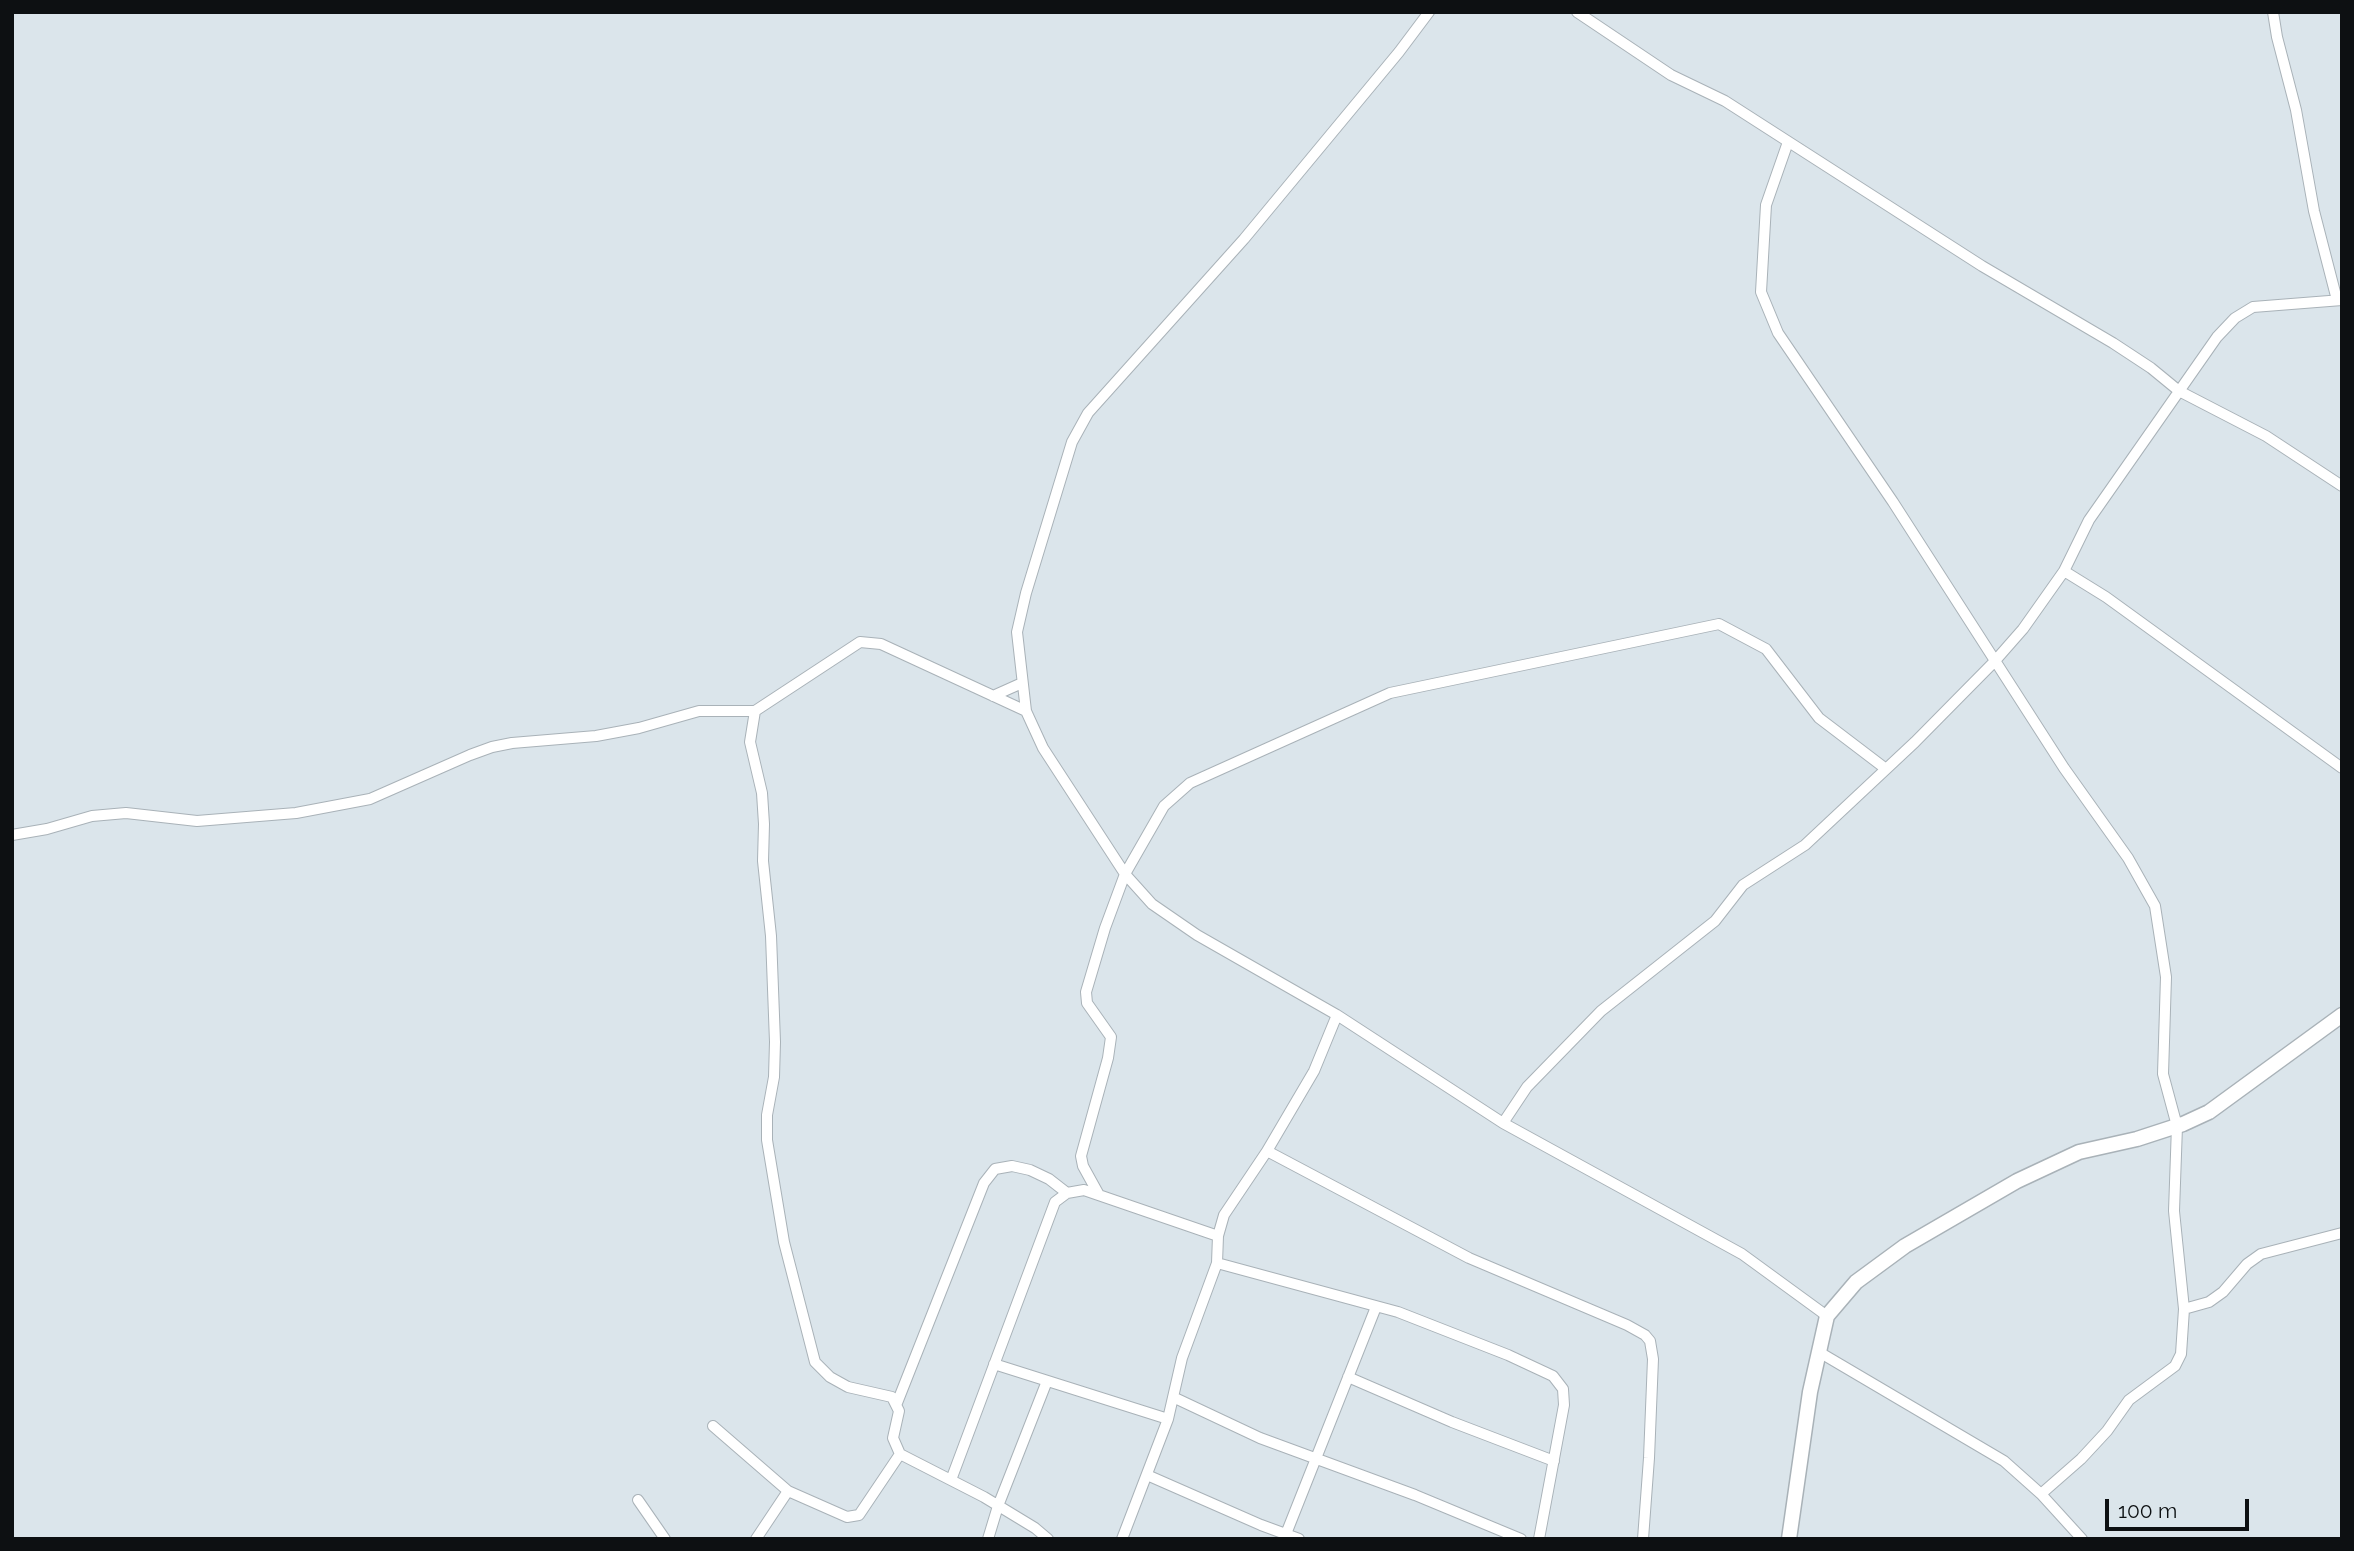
<!DOCTYPE html>
<style>
body{margin:0}
#map{position:relative;width:2354px;height:1551px;overflow:hidden;background:#dbe5eb;font-family:Raleway,sans-serif}
canvas{display:block}
.frame{position:absolute;inset:0;border:14px solid #0d1012;pointer-events:none}
.scale{position:absolute;left:2105px;top:1499px;width:144px;height:32px;box-sizing:border-box;border:4px solid #0d1012;border-top:0;padding-left:9px;font-size:21px;line-height:24px;white-space:nowrap;color:#0d1012;-webkit-text-stroke:5px #dbe5eb;paint-order:stroke}
</style>
<div id="map">
<canvas width="2354" height="1551"></canvas>
<div class="frame"></div>
<div class="scale">100 m</div>
</div>
<script>
const ctx = document.querySelector('canvas').getContext('2d');
ctx.lineJoin = 'round';
const shape = rows => new Path2D(rows.map(r => 'M' + r).join(''));
function trace(path, color, width, dash) { ctx.strokeStyle = color; ctx.lineWidth = width; ctx.lineCap = dash ? 'butt' : 'round'; ctx.setLineDash(dash || []); ctx.stroke(path); }
const street = shape([
 [1577,12,1671,75,1725,101,1982,266,2113,343,2151,368,2179,391,2266,436,2342,486],
 [2273,12,2277,37,2296,110,2314,211,2337,300],
 [1788,142,1766,205,1761,292,1778,333,1893,502,2064,768,2128,858,2155,906,2166,977,2163,1074,2177,1126,2174,1211,2184,1309,2181,1354,2175,1366,2129,1400,2107,1431,2081,1459,2041,1494],
 [2064,571,2106,597,2342,768],
 [993,696,1022,683],
 [755,711,750,742,762,793,764,824,763,861,771,936,775,1042,774,1077,767,1115,767,1140,784,1242,815,1362,830,1377,848,1387,892,1397,899,1411,893,1438,900,1454,984,1497,1035,1528,1048,1539],
 [1026,711,1017,632,1026,593,1072,442,1088,413,1244,239,1399,52,1429,12],
 [12,835,47,829,92,816,126,813,197,821,296,813,370,799,470,755,492,747,512,743,596,736,639,728,699,711,755,711,860,642,881,644,1026,711,1043,748,1125,874,1152,904,1197,935,1337,1015,1503,1123,1742,1254,1827,1316],
 [1337,1015,1314,1071,1267,1151,1469,1258,1627,1325,1645,1335,1650,1341,1653,1359,1649,1458,1643,1539],
 [1503,1123,1527,1087,1601,1011,1715,921,1743,885,1805,845,1915,742,1994,662,2023,629,2064,571,2089,520,2217,337,2235,318,2253,307,2342,300],
 [1267,1151,1224,1215,1218,1236,1217,1263,1398,1312,1508,1355,1553,1376,1563,1389,1564,1405,1539,1539],
 [1099,1195,1083,1166,1081,1156,1108,1058,1111,1037,1087,1003,1086,992,1105,928,1125,874,1164,806,1190,783,1390,693,1719,624,1766,649,1819,718,1886,769],
 [2184,1309,2209,1302,2223,1292,2247,1264,2261,1254,2342,1233],
 [1819,1352,2004,1461,2041,1494,2082,1539],
 [994,1364,1168,1419],
 [1348,1377,1452,1422,1554,1461],
 [1175,1398,1260,1438,1415,1495,1521,1539],
 [897,1403,984,1183,995,1169,1012,1166,1030,1170,1049,1179,1067,1193],
 [713,1426,788,1491,847,1517,859,1515,900,1454],
 [1147,1475,1261,1525,1299,1539],
 [951,1480,1055,1202,1067,1193,1084,1190,1218,1236],
 [638,1500,665,1539],
 [756,1539,788,1491],
 [988,1539,998,1506,1047,1381],
 [1122,1539,1168,1419,1182,1358,1217,1263],
 [1284,1539,1376,1307]
]);
const secondary = shape([
 [1789,1539,1810,1392,1827,1316,1856,1282,1905,1246,2017,1181,2079,1152,2137,1139,2183,1124,2209,1112,2342,1015]
]);
trace(street, '#a9b2b8', 12);
trace(secondary, '#a9b2b8', 17);
trace(street, '#fff', 10);
trace(secondary, '#fff', 14);
</script>
